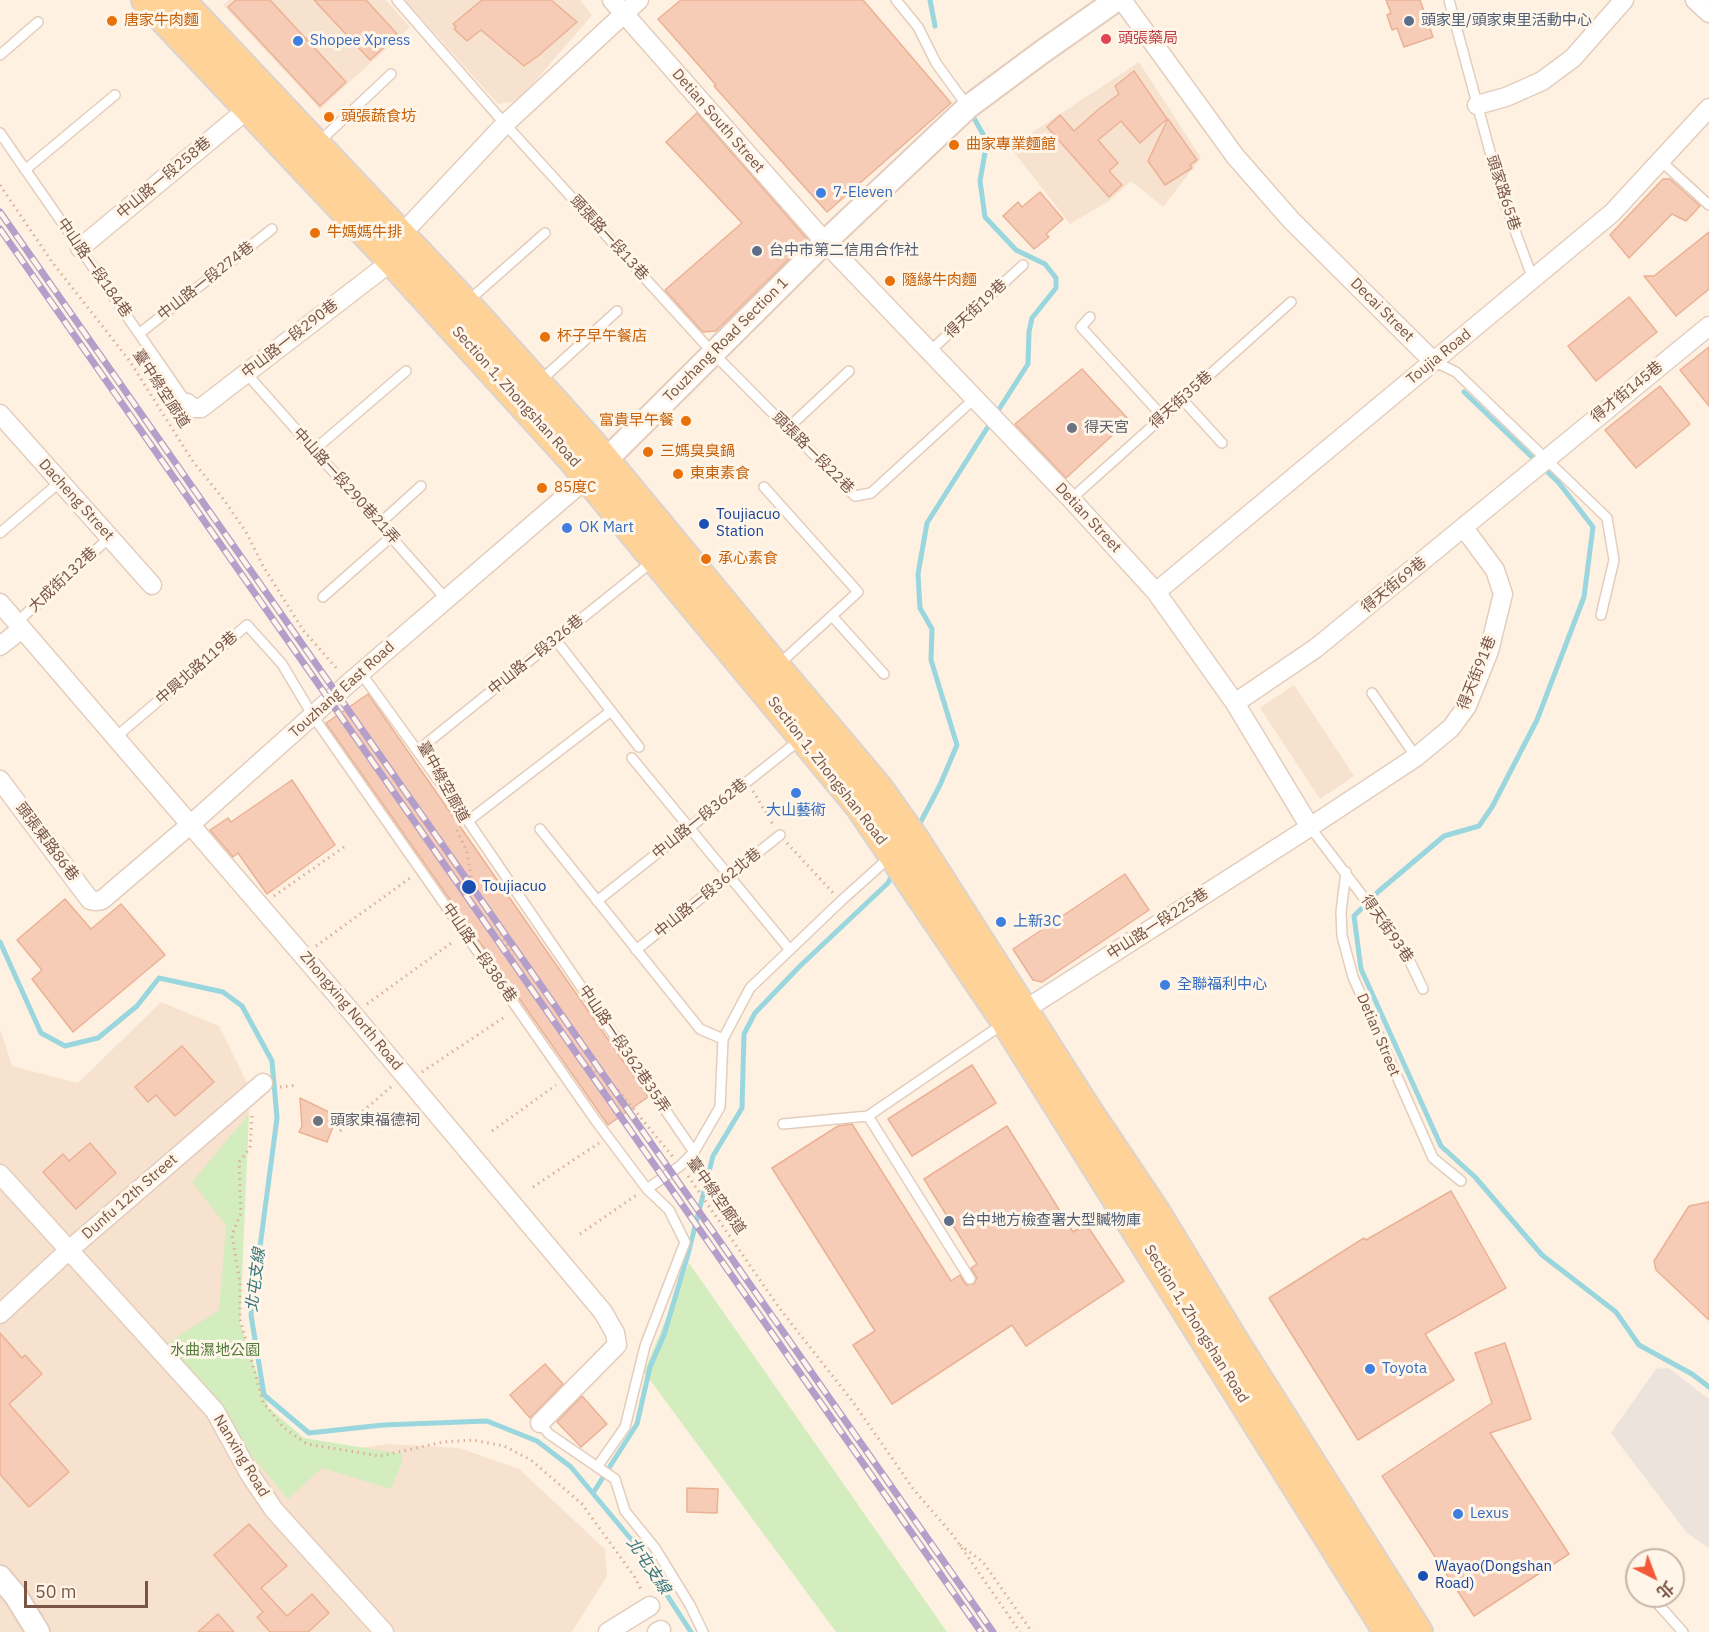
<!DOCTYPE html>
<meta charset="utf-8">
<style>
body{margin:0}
#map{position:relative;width:1709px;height:1632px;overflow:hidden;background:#fef1e1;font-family:"IBM Plex Sans","Noto Sans TC",sans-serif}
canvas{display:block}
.north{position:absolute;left:1625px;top:1548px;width:60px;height:60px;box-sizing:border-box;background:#fff5e9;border:2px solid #c9b5a7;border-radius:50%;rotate:138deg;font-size:16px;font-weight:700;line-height:24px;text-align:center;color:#785545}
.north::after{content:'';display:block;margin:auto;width:21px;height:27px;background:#f5593a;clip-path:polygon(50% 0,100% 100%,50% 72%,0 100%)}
.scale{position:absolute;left:24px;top:1581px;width:124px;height:27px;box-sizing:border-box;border:3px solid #785545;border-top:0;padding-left:8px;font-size:18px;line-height:21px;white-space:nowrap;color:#785545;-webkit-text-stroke:4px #fff5e9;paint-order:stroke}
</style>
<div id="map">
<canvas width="1709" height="1632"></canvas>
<div class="north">北</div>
<div class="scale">50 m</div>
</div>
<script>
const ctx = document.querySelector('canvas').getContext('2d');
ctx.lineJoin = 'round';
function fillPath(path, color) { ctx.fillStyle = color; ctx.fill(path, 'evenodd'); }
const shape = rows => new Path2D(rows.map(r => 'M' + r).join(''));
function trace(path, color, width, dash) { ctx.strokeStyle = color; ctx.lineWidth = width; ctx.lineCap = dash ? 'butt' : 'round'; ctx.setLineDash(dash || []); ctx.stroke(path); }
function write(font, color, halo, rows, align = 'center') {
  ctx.font = font + ' "IBM Plex Sans","Noto Sans TC",sans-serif'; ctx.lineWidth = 6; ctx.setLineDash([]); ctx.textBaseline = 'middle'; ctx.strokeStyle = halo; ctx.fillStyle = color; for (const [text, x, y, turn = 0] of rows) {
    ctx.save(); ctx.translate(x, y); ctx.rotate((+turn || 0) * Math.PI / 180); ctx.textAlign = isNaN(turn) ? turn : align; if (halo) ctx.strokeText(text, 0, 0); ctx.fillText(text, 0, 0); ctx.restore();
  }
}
fillPath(shape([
 [229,0,386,0,410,27,320,109,223,5],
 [405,0,580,0,592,15,518,101,498,104],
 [1139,62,1201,158,1163,207,1131,181,1109,201,1070,224,1010,147],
 [1294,685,1354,776,1320,799,1260,708],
 [161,1002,219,1026,250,1089,246,1178,222,1363,299,1456,388,1444,459,1448,519,1469,605,1549,607,1576,572,1632,0,1632,0,1029,12,1066,78,1083]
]), '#f7e2cf');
fillPath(shape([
 [1669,1368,1709,1399,1709,1548,1687,1533,1611,1433,1656,1369]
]), '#ede3dd');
fillPath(shape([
 [249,1114,240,1323,268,1407,304,1438,402,1454,402,1463,391,1489,322,1468,288,1499,226,1426,214,1395,165,1345,219,1310,226,1226,192,1182],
 [689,1263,947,1632,836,1632,644,1372]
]), '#d4edbe');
trace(shape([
 [930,0,935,26],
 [971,113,987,141,980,181,985,217,1016,250,1045,264,1056,278,1056,288,1032,318,1029,332,1028,364,996,414],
 [1464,392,1559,483,1593,527,1584,597,1537,720,1492,807,1479,826,1444,836,1379,891,1354,916,1361,969,1441,1146,1475,1177,1542,1255,1616,1312,1639,1345,1692,1374,1709,1387],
 [918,827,940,785,957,745,931,660,932,629,920,608,918,574,927,523,991,422],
 [0,942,41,1033,65,1046,98,1038,137,1006,159,978,223,992,242,1006,272,1061,277,1118,251,1315,264,1395,309,1433,383,1425,487,1421,537,1441,571,1467,630,1538,691,1632],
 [593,1493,637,1424,650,1367,664,1335,688,1254,713,1156,742,1108,744,1034,755,1013,800,966,888,883,893,872]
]), '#99d6dd', 5);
const building = shape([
 [236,0,270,0,346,82,320,106,228,7,236,0],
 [314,0,366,0,398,35,370,60,314,0],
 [482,0,551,0,577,22,538,56,524,66,481,30,467,41,454,29,456,27,453,24,482,0],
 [681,0,863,0,951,103,827,212,714,86,716,85,658,19,681,0],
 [1386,0,1420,0,1433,37,1404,47,1397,28,1392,30,1387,15,1391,13,1386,0],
 [1134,71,1167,119,1140,143,1121,121,1098,140,1118,163,1109,171,1122,185,1109,197,1047,127,1060,115,1074,131,1099,109,1119,94,1115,86,1134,71],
 [697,113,808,240,716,331,703,332,665,290,742,223,666,142,697,113],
 [1168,119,1197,160,1190,165,1192,168,1165,185,1148,161,1168,119],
 [1663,179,1670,179,1700,206,1686,221,1672,214,1629,258,1610,235,1663,179],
 [1040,192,1063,219,1046,234,1049,237,1034,249,1003,216,1018,202,1022,207,1040,192],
 [1709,232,1709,289,1676,316,1644,276,1654,276,1709,232],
 [1629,297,1657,332,1596,381,1568,346,1629,297],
 [1709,347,1709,406,1680,370,1709,347],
 [1082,369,1129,420,1066,478,1015,424,1082,369],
 [1660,386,1690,424,1636,468,1605,430,1660,386],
 [368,694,648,1097,608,1125,326,723,368,694],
 [292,780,335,845,267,894,238,853,233,857,210,830,228,818,231,822,292,780],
 [1125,874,1149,910,1042,982,1033,980,1013,949,1125,874],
 [65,899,91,929,121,904,165,955,73,1032,32,979,42,970,17,940,65,899],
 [182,1046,214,1082,175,1116,156,1095,148,1102,135,1087,182,1046],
 [972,1065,996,1103,912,1156,888,1119,972,1065],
 [300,1098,337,1116,327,1142,299,1132,302,1126,300,1098],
 [852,1124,951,1281,960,1275,966,1285,974,1284,977,1278,971,1268,977,1264,924,1179,1007,1126,1073,1232,1086,1224,1124,1281,1026,1346,1012,1325,892,1404,853,1345,875,1331,772,1168,838,1126,852,1124],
 [90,1143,116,1173,76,1209,43,1172,63,1154,69,1161,90,1143],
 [1451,1191,1506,1288,1425,1334,1454,1380,1358,1440,1269,1298,1364,1238,1366,1240,1451,1191],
 [1709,1202,1709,1320,1656,1270,1654,1261,1689,1206,1709,1202],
 [0,1333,22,1358,25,1355,42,1374,9,1404,69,1472,29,1507,0,1474,0,1333],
 [1505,1343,1531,1419,1490,1433,1569,1554,1474,1616,1382,1476,1492,1403,1475,1353,1505,1343],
 [545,1364,563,1384,530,1418,510,1395,545,1364],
 [582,1396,607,1424,581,1447,557,1422,582,1396],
 [687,1488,718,1489,717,1513,687,1512,687,1488],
 [249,1524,287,1566,261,1588,287,1616,312,1594,329,1613,308,1632,270,1632,257,1617,263,1612,214,1555,249,1524],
 [218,1614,234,1632,198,1632,218,1614]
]);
fillPath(building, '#f7ccb6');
trace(building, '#ebb195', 1.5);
const service = shape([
 [397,0,505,124,712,352,855,496,871,493,974,399],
 [896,0,918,27,936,63,968,107],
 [1449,0,1502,196,1533,279],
 [0,55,38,22],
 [0,133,187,403],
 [319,142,391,74],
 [1661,161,1709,205],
 [25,170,115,95],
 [468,301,545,233],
 [1090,317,1081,327,1163,417],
 [140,333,272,229],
 [929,352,1023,265],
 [1433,361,1456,372,1607,518,1614,560,1601,615],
 [246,373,446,599],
 [539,382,617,311],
 [1182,399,1222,443],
 [788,428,849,371],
 [314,450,406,371],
 [764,487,858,592,777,666],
 [1071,499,1291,302],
 [379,524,421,486],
 [0,533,60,482],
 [323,597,391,537],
 [832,616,884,674],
 [16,623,110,537],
 [555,639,639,747],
 [361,673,468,821,694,1152],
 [1372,693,1416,757],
 [116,737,247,625,282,664,313,716,596,1121,647,1189,669,1210,685,1242,645,1346,625,1427,597,1467],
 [417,751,653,561],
 [632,758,790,950],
 [468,821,611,711],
 [1310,827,1406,953,1423,989],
 [540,829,700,1029,723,1039],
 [1346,872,1341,912,1342,936,1353,977,1433,1158,1461,1181],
 [597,901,801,739],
 [636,950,780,835],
 [868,1116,970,1279],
 [783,1124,868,1116,1003,1024],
 [647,1189,680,1166,694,1152,720,1107,723,1039,750,988,841,901,891,856],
 [540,1423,549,1434,615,1479,625,1511,655,1548,690,1605,703,1632],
 [1657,1603,1683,1632]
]);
const minor = shape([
 [612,0,825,242,1071,499,1156,592,1235,703,1310,827],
 [1122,0,1235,156,1291,220,1433,361],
 [1695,0,1709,13],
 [1477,105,1506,97,1542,81,1573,58,1624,0],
 [400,236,505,124,639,0],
 [80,248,249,108],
 [187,403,193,408,201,408,392,261],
 [0,414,152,585],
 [1156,592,1612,213,1709,108],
 [0,603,353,1014,603,1312,615,1333,617,1345,540,1423],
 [0,646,22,629],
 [1235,703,1316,648,1709,326],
 [0,780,90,900,95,901,102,900,191,824,349,683,588,477],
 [1015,1016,1310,827,1416,757,1451,728,1467,706,1489,651,1503,594,1495,570,1464,528],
 [0,1174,215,1411,249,1473,274,1510,384,1632],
 [0,1314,69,1250,263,1083],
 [608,1632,650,1606],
 [657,1632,661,1630]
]);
const tertiary = shape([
 [595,471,825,242,968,107,1042,52,1116,0],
 [0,1577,16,1596,38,1632]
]);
const primary = shape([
 [146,0,392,261,574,461,859,805,1006,1022,1388,1632],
 [180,0,465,303,591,443,776,667,878,788,915,840,1089,1113,1156,1213,1237,1346,1418,1632]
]);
trace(service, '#e4cdbc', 12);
trace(minor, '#e4cdbc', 21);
trace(tertiary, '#e4cdbc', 26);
trace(primary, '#dcd3cf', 32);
trace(shape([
 [0,185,52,262,129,360,192,460,224,500,246,532,263,566,303,630,338,670],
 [753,791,774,826],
 [457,830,467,852,473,887,501,934,526,985,576,1055,618,1090,673,1157],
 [787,843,834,894],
 [274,896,347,845],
 [316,946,410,878],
 [367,1004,454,941],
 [422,1072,506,1016],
 [280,1087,297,1085],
 [252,1116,250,1148,239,1162,241,1213,232,1235,240,1283,240,1319,263,1402,283,1427,307,1444,380,1456,443,1442,473,1440,504,1446,531,1460,582,1504,634,1576,642,1591],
 [340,1131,392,1086],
 [492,1131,556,1085],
 [688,1176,780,1309,853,1402,914,1490,952,1534,1020,1632],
 [533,1187,599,1143],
 [580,1234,638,1194],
 [960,1545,983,1562,1032,1632]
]), '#dbaf99', 3, [1.5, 4.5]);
trace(service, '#fff', 9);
trace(minor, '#fff', 18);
trace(tertiary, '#fff', 22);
trace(primary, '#ffd397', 28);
const rail = shape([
 [0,212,993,1632],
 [0,229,981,1632]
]);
trace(rail, '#b39fc9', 7);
trace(rail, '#fff5e9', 4.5, [14]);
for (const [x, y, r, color] of [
 [112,21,6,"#e8710a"],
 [1409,21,6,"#5c6f8a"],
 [1106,39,6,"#e0444e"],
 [298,41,6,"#3f7fe0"],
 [329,117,6,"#e8710a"],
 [954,145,6,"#e8710a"],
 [821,193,6,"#3f7fe0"],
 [315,233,6,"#e8710a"],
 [757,251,6,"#5c6f8a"],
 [890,281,6,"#e8710a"],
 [545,337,6,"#e8710a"],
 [686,421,6,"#e8710a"],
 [1072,428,6,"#6b7280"],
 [648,452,6,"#e8710a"],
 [678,474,6,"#e8710a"],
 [542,488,6,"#e8710a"],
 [704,524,6,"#1a4fb4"],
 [567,528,6,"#3f7fe0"],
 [706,559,6,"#e8710a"],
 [796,793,6,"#3f7fe0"],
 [469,887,8,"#1a4fb4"],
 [1001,922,6,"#3f7fe0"],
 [1165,985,6,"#3f7fe0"],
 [318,1121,6,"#6b7280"],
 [949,1221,6,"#5c6f8a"],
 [1370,1369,6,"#3f7fe0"],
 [1458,1514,6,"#3f7fe0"],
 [1423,1576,6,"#1a4fb4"]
]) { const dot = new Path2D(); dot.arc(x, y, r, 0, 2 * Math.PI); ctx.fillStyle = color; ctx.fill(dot); trace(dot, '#fff5e9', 2); }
write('15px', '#c56008', '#fff5e9', [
 ["唐家牛肉麵",124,21],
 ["頭張蔬食坊",341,117],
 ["曲家專業麵館",966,145],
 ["牛媽媽牛排",327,233],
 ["隨緣牛肉麵",902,281],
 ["杯子早午餐店",557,337],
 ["富貴早午餐",674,421,"right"],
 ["三媽臭臭鍋",660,452],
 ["東東素食",690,474],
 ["85度C",554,488],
 ["承心素食",718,559]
], 'left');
write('15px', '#4e5e75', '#fff5e9', [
 ["頭家里/頭家東里活動中心",1421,21],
 ["台中市第二信用合作社",769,251],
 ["台中地方檢查署大型贓物庫",961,1221]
], 'left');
write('15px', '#be3a42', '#fff5e9', [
 ["頭張藥局",1118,39]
], 'left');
write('15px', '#366cbe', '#fff5e9', [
 ["Shopee Xpress",310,41],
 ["7-Eleven",833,193],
 ["OK Mart",579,528],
 ["大山藝術",796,811,"center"],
 ["上新3C",1013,922],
 ["全聯福利中心",1177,985],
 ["Toyota",1382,1369],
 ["Lexus",1470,1514]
], 'left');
write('15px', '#785545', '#fff5e9', [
 ["Detian South Street",718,121,49],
 ["中山路一段258巷",164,178,-40],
 ["頭家路65巷",1503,193,72],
 ["頭張路一段13巷",609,238,48],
 ["中山路一段184巷",94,268,55],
 ["中山路一段274巷",206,281,-38],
 ["得天街19巷",976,309,-43],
 ["Decai Street",1382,310,45],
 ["中山路一段290巷",290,339,-38],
 ["Touzhang Road Section 1",726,340,-45],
 ["Toujia Road",1439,357,-39],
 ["臺中綠空廊道",161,389,57],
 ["得才街145巷",1627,392,-39],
 ["Section 1, Zhongshan Road",516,397,48],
 ["得天街35巷",1181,400,-42],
 ["頭張路一段22巷",813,453,45],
 ["中山路一段290巷21弄",346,486,48],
 ["Dacheng Street",76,500,48],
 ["Detian Street",1088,518,47],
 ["大成街132巷",63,580,-43],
 ["得天街69巷",1394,585,-39],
 ["中山路一段326巷",536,655,-39],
 ["中興北路119巷",197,668,-41],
 ["得天街91巷",1477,673,-68],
 ["Touzhang East Road",342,690,-42],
 ["Section 1, Zhongshan Road",827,771,52],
 ["臺中綠空廊道",443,782,61],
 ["中山路一段362巷",700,819,-39],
 ["頭張東路86巷",47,842,53],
 ["中山路一段362北巷",708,893,-39],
 ["中山路一段225巷",1158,924,-33],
 ["得天街93巷",1387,929,55],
 ["中山路一段386巷",479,953,55],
 ["Zhongxing North Road",351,1011,50],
 ["Detian Street",1378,1035,67],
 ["中山路一段362巷35弄",624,1049,56],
 ["臺中綠空廊道",716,1196,55],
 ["Dunfu 12th Street",130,1197,-41],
 ["Section 1, Zhongshan Road",1196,1324,58],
 ["Nanxing Road",241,1456,59]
]);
write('15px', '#5b616d', '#fff5e9', [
 ["得天宮",1084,428],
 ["頭家東福德祠",330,1121]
], 'left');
write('15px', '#164399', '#fff5e9', [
 ["Toujiacuo",716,515],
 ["Station",716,532],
 ["Toujiacuo",482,887],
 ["Wayao(Dongshan",1435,1567],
 ["Road)",1435,1584]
], 'left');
write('15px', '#507a3a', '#fff5e9', [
 ["水曲濕地公園",215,1351]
]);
write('italic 16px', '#37787f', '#fff5e9', [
 ["北屯支線",256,1280,-83],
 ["北屯支線",648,1566,56]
]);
</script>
